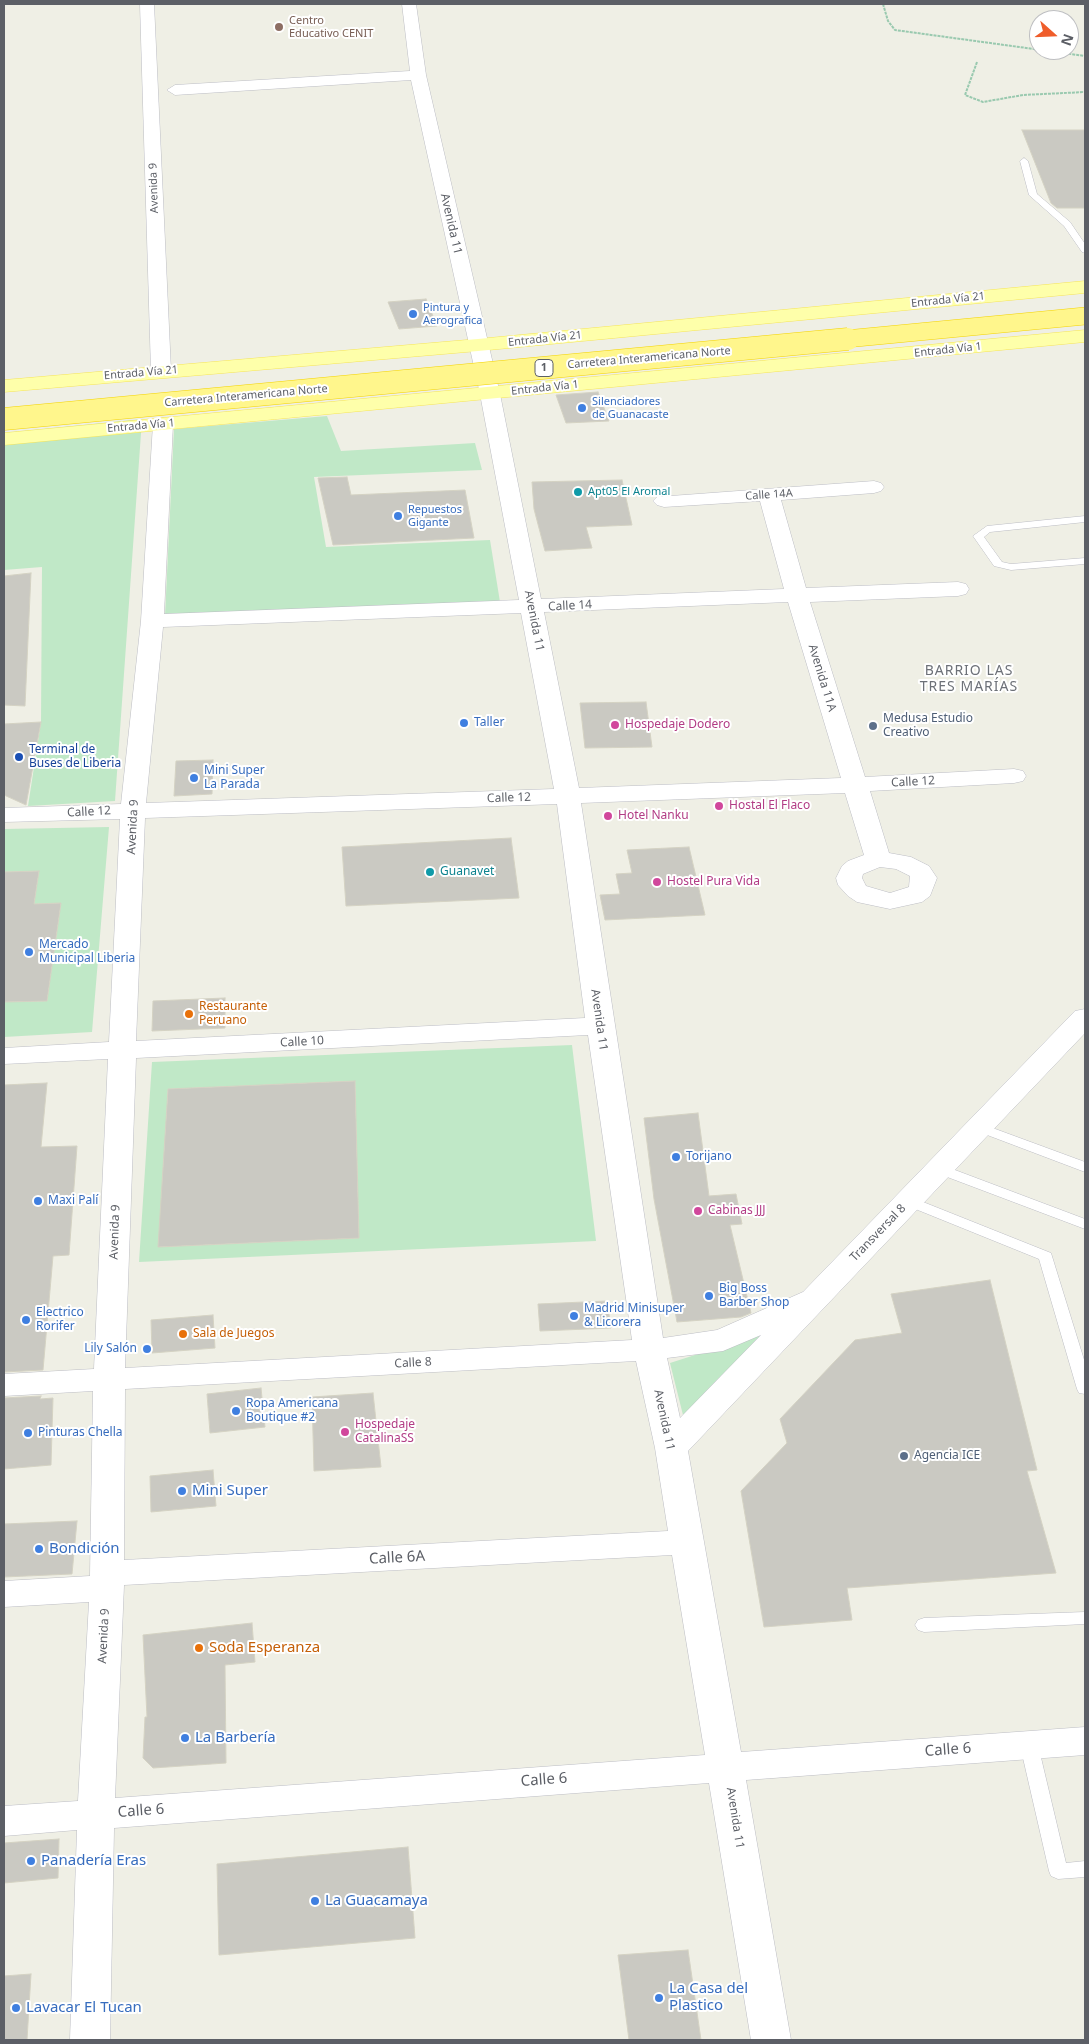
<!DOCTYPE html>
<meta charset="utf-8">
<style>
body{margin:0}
#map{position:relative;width:1089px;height:2044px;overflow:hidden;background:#efefe5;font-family:"Noto Sans",sans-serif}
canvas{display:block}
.frame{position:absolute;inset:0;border:5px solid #5c5f66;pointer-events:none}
.north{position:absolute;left:1029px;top:10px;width:50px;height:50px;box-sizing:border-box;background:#fff;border:1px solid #bebfc2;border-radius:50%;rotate:110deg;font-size:14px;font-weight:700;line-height:20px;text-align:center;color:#5c5f66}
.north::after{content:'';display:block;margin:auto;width:18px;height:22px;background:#ef5d2b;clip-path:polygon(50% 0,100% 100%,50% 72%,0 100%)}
</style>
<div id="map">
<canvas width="1089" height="2044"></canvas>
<div class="frame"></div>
<div class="north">N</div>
</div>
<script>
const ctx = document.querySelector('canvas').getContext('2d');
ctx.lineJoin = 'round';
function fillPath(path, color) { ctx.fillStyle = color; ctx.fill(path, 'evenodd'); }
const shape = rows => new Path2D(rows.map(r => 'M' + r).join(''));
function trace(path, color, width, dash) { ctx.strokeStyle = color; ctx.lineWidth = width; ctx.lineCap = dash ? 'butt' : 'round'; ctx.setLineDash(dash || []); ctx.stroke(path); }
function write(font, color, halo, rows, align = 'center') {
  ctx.font = font + ' "Noto Sans",sans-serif'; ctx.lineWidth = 4; ctx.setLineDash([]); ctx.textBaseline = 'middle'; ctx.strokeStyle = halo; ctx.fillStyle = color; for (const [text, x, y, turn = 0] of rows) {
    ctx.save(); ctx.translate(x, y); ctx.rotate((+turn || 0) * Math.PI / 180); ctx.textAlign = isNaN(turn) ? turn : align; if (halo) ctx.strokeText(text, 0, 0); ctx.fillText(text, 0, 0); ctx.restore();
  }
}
fillPath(shape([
 [327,416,341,451,475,443,482,470,314,477,326,547,490,540,500,602,165,616,174,429],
 [142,419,115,801,28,806,41,722,42,567,4,570,4,433],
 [109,827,92,1032,4,1037,4,1002,47,1001,61,903,34,904,39,871,4,872,4,829],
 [572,1045,596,1241,139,1262,152,1062],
 [355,1081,359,1238,159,1247,168,1089],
 [770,1331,684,1419,670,1363]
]), '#c0e8c7');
const building = shape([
 [1022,130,1085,130,1085,208,1057,208,1051,203,1022,130],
 [426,299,437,326,399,329,388,302,426,299],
 [598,392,609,421,566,423,556,395,598,392],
 [347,477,351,495,465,490,474,538,333,545,318,478,347,477],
 [622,480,632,525,586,527,592,548,545,551,534,509,532,482,622,480],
 [31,573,25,706,4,705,4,576,31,573],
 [646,702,652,747,585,748,580,703,646,702],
 [41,722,26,805,4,795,4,724,41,722],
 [213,760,212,794,174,796,176,761,213,760],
 [511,838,519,898,346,906,342,847,511,838],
 [689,847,705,915,605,920,600,895,620,894,616,874,632,873,627,850,689,847],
 [39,871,34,904,61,903,47,1001,4,1002,4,872,39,871],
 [225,998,225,1028,152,1031,153,1001,225,998],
 [355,1081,359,1238,158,1247,168,1089,355,1081],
 [47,1083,41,1147,77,1146,69,1255,53,1256,43,1370,4,1372,4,1085,47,1083],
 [698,1113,709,1196,736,1194,742,1224,730,1225,751,1313,741,1317,677,1322,654,1199,644,1118,698,1113],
 [990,1280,1037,1470,1027,1471,1056,1573,847,1588,852,1620,764,1627,741,1491,787,1443,780,1419,855,1340,902,1333,891,1294,990,1280],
 [607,1301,611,1328,540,1331,538,1304,607,1301],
 [213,1315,215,1348,152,1353,151,1320,213,1315],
 [261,1388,265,1427,210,1433,207,1394,261,1388],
 [373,1393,381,1467,314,1471,312,1397,373,1393],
 [41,1396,40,1399,53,1398,51,1465,4,1469,4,1398,41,1396],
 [213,1470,216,1506,151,1512,150,1476,213,1470],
 [77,1521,72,1574,4,1577,4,1524,77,1521],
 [252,1623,255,1662,225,1665,226,1763,153,1768,143,1758,145,1717,147,1717,143,1635,252,1623],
 [59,1839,58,1878,4,1883,4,1843,59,1839],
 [408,1847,415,1938,219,1955,217,1864,408,1847],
 [688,1950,701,2040,629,2040,618,1955,688,1950],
 [31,1974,27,2040,4,2040,4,1976,31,1974]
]);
fillPath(building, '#cac9c2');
trace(building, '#d4d2c3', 1);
const lane = shape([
 [1024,158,1028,161,1037,194,1070,222,1085,244,1085,253,1082,252,1064,226,1029,195,1020,161,1024,158],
 [1085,516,1085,522,990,532,984,537,1002,562,1011,564,1085,558,1085,564,1011,570,994,566,973,536,987,526,1085,516],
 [979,1123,1085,1162,1085,1172,974,1130,972,1127,974,1124,979,1123],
 [939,1164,1085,1219,1085,1229,934,1172,932,1169,934,1166,939,1164],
 [908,1196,1051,1253,1085,1363,1085,1394,1079,1393,1077,1389,1039,1259,903,1204,901,1201,908,1196],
 [1085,1612,1085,1624,924,1632,918,1630,915,1625,918,1620,924,1618,1085,1612],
 [1029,1738,1035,1740,1038,1745,1066,1863,1085,1861,1085,1877,1058,1879,1051,1876,1049,1871,1020,1745,1023,1740,1029,1738]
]);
const street = shape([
 [140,4,154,4,171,371,168,375,161,377,154,375,151,371,140,4],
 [402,4,416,4,426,75,500,394,541,599,784,589,760,501,664,507,657,505,653,501,657,497,874,481,881,483,884,487,881,491,874,493,781,500,806,588,958,582,966,584,969,589,966,594,958,596,810,602,865,777,1014,769,1023,771,1026,776,1023,781,1014,783,870,791,889,853,911,857,929,866,937,878,930,896,922,902,890,909,857,902,848,896,838,885,836,878,842,866,848,861,864,855,845,793,581,803,663,1338,717,1330,803,1292,1075,1011,1085,1009,1085,1033,688,1451,741,1752,1085,1727,1085,1755,746,1780,791,2040,751,2040,709,1783,114,1828,110,2040,70,2040,77,1830,4,1836,4,1806,78,1801,89,1602,4,1607,4,1581,90,1576,93,1391,4,1396,4,1374,94,1369,108,1059,4,1064,4,1048,109,1042,120,819,4,822,4,808,121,804,141,621,153,424,156,420,163,418,170,420,173,424,164,614,519,600,480,394,411,80,175,95,167,90,175,85,410,71,402,4],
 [788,602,841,778,579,788,544,612,788,602],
 [521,613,554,789,146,803,163,627,521,613],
 [557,804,585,1018,136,1041,145,818,557,804],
 [880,867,896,869,910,876,909,887,890,893,866,886,862,878,863,874,880,867],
 [588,1035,632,1340,125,1368,136,1058,588,1035],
 [761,1335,680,1418,667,1358,723,1351,761,1335],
 [636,1361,655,1448,668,1531,124,1560,125,1389,636,1361],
 [672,1555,705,1755,115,1798,124,1585,672,1555]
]);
const primary = shape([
 [1085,281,1085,293,478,351,4,392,4,380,478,339,1085,281],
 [1085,330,1085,342,4,445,4,433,1085,330]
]);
trace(lane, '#bcbdc4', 1);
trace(street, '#bcbdc4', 1);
trace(primary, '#f6e557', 1);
trace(shape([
 [883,4,888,21,895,30,1085,56],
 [977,62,965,95,983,102,1023,95,1085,92]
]), '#99c9af', 2, [3, 1]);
fillPath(lane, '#fff');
fillPath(street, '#fff');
fillPath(primary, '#feffaa');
const highwayBridgeFar1 = shape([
 [835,340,1085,316]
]);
const highwayBridge = shape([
 [4,419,848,339]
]);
trace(highwayBridgeFar1, '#f4d300', 18, []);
trace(highwayBridge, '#f4d300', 23, []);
trace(highwayBridgeFar1, '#fff68c', 17);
trace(highwayBridge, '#fff68c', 22);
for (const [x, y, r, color] of [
 [279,27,5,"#8d6e63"],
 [413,314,5,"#3f7fe0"],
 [582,408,5,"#3f7fe0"],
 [578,492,5,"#0f9aa8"],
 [398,516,5,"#3f7fe0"],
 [464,723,5,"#3f7fe0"],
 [615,725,5,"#d1479c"],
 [873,726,5,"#5c6f8a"],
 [19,757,5,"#1a4fb4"],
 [194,778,5,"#3f7fe0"],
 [719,806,5,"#d1479c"],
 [608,816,5,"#d1479c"],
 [430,872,5,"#0f9aa8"],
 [657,882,5,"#d1479c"],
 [29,952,5,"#3f7fe0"],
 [189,1014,5,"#e8710a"],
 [676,1157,5,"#3f7fe0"],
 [38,1201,5,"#3f7fe0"],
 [698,1211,5,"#d1479c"],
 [709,1296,5,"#3f7fe0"],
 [574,1316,5,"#3f7fe0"],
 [26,1320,5,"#3f7fe0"],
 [183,1334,5,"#e8710a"],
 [147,1349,5,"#3f7fe0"],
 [236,1411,5,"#3f7fe0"],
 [345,1432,5,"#d1479c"],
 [28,1433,5,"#3f7fe0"],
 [904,1456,5,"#5c6f8a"],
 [182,1491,5,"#3f7fe0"],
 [39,1549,5,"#3f7fe0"],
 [199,1648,5,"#e8710a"],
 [185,1738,5,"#3f7fe0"],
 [31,1861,5,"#3f7fe0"],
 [315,1901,5,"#3f7fe0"],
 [659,1998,5,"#3f7fe0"],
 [16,2008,5,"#3f7fe0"]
]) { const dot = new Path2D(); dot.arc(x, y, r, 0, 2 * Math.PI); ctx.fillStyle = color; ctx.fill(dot); trace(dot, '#fff', 2); }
write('11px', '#785e54', '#fff', [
 ["Centro",289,21],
 ["Educativo CENIT",289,34]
], 'left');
write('11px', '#5c5f66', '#fff', [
 ["Avenida 9",154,188,-92],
 ["Entrada Vía 21",948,300,-6],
 ["Entrada Vía 21",545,339,-6],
 ["Entrada Vía 1",948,350,-6],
 ["Carretera Interamericana Norte",649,358,-5],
 ["Entrada Vía 21",141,373,-5],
 ["Entrada Vía 1",545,388,-6],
 ["Carretera Interamericana Norte",246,396,-5],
 ["Entrada Vía 1",141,426,-5],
 ["Calle 14A",769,495,-4]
]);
write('11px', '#366cbe', '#fff', [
 ["Pintura y",423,308],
 ["Aerografica",423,321],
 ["Silenciadores",592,402],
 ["de Guanacaste",592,415],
 ["Repuestos",408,510],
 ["Gigante",408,523]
], 'left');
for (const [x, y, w] of [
 [544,368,18]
]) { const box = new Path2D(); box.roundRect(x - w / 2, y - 8.5, w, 17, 4); ctx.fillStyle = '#fff'; ctx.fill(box); trace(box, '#5c5f66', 1); }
write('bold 11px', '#5c5f66', null, [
 ["1",544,368]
]);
write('11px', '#0d838f', '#fff', [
 ["Apt05 El Aromal",588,492]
], 'left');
write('12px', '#5c5f66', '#fff', [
 ["Avenida 11",451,224,77],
 ["Calle 14",570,606,-3],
 ["Avenida 11",534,621,79],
 ["Avenida 11A",822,678,73],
 ["Calle 12",913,782,-3],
 ["Calle 12",509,798,-2],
 ["Calle 12",89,812,-3],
 ["Avenida 9",133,827,-87],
 ["Avenida 11",599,1020,82],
 ["Calle 10",302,1042,-3],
 ["Avenida 9",115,1232,-88],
 ["Transversal 8",878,1233,-46],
 ["Calle 8",413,1363,-3],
 ["Avenida 11",664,1420,78],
 ["Avenida 9",104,1636,-87],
 ["Avenida 11",735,1818,81]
]);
write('12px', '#4e5e75', '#fff', [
 ["Medusa Estudio",883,719],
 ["Creativo",883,733],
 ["Agencia ICE",914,1456]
], 'left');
write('12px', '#366cbe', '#fff', [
 ["Taller",474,723],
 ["Mini Super",204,771],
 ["La Parada",204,785],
 ["Mercado",39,945],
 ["Municipal Liberia",39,959],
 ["Torijano",686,1157],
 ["Maxi Palí",48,1201],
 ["Big Boss",719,1289],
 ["Barber Shop",719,1303],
 ["Madrid Minisuper",584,1309],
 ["& Licorera",584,1323],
 ["Electrico",36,1313],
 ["Rorifer",36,1327],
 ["Lily Salón",137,1349,"right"],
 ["Ropa Americana",246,1404],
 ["Boutique #2",246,1418],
 ["Pinturas Chella",38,1433]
], 'left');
write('12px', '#b23c85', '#fff', [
 ["Hospedaje Dodero",625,725],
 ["Hostal El Flaco",729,806],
 ["Hotel Nanku",618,816],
 ["Hostel Pura Vida",667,882],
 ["Cabinas JJJ",708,1211],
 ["Hospedaje",355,1425],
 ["CatalinaSS",355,1439]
], 'left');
write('12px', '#164399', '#fff', [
 ["Terminal de",29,750],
 ["Buses de Liberia",29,764]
], 'left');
write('12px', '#0d838f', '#fff', [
 ["Guanavet",440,872]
], 'left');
write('12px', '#c56008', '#fff', [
 ["Restaurante",199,1007],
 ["Peruano",199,1021],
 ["Sala de Juegos",193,1334]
], 'left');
ctx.letterSpacing = '1px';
write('14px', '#6d7178', '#fff', [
 ["BARRIO LAS",969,671],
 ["TRES MARÍAS",969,687]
]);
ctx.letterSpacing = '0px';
write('15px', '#366cbe', '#fff', [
 ["Mini Super",192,1491],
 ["Bondición",49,1549],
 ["La Barbería",195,1738],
 ["Panadería Eras",41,1861],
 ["La Guacamaya",325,1901],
 ["La Casa del",669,1989],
 ["Plastico",669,2006],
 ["Lavacar El Tucan",26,2008]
], 'left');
write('15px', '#5c5f66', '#fff', [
 ["Calle 6A",397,1558,-3],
 ["Calle 6",948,1750,-4],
 ["Calle 6",544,1780,-4],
 ["Calle 6",141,1811,-4]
]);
write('15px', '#c56008', '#fff', [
 ["Soda Esperanza",209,1648]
], 'left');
</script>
